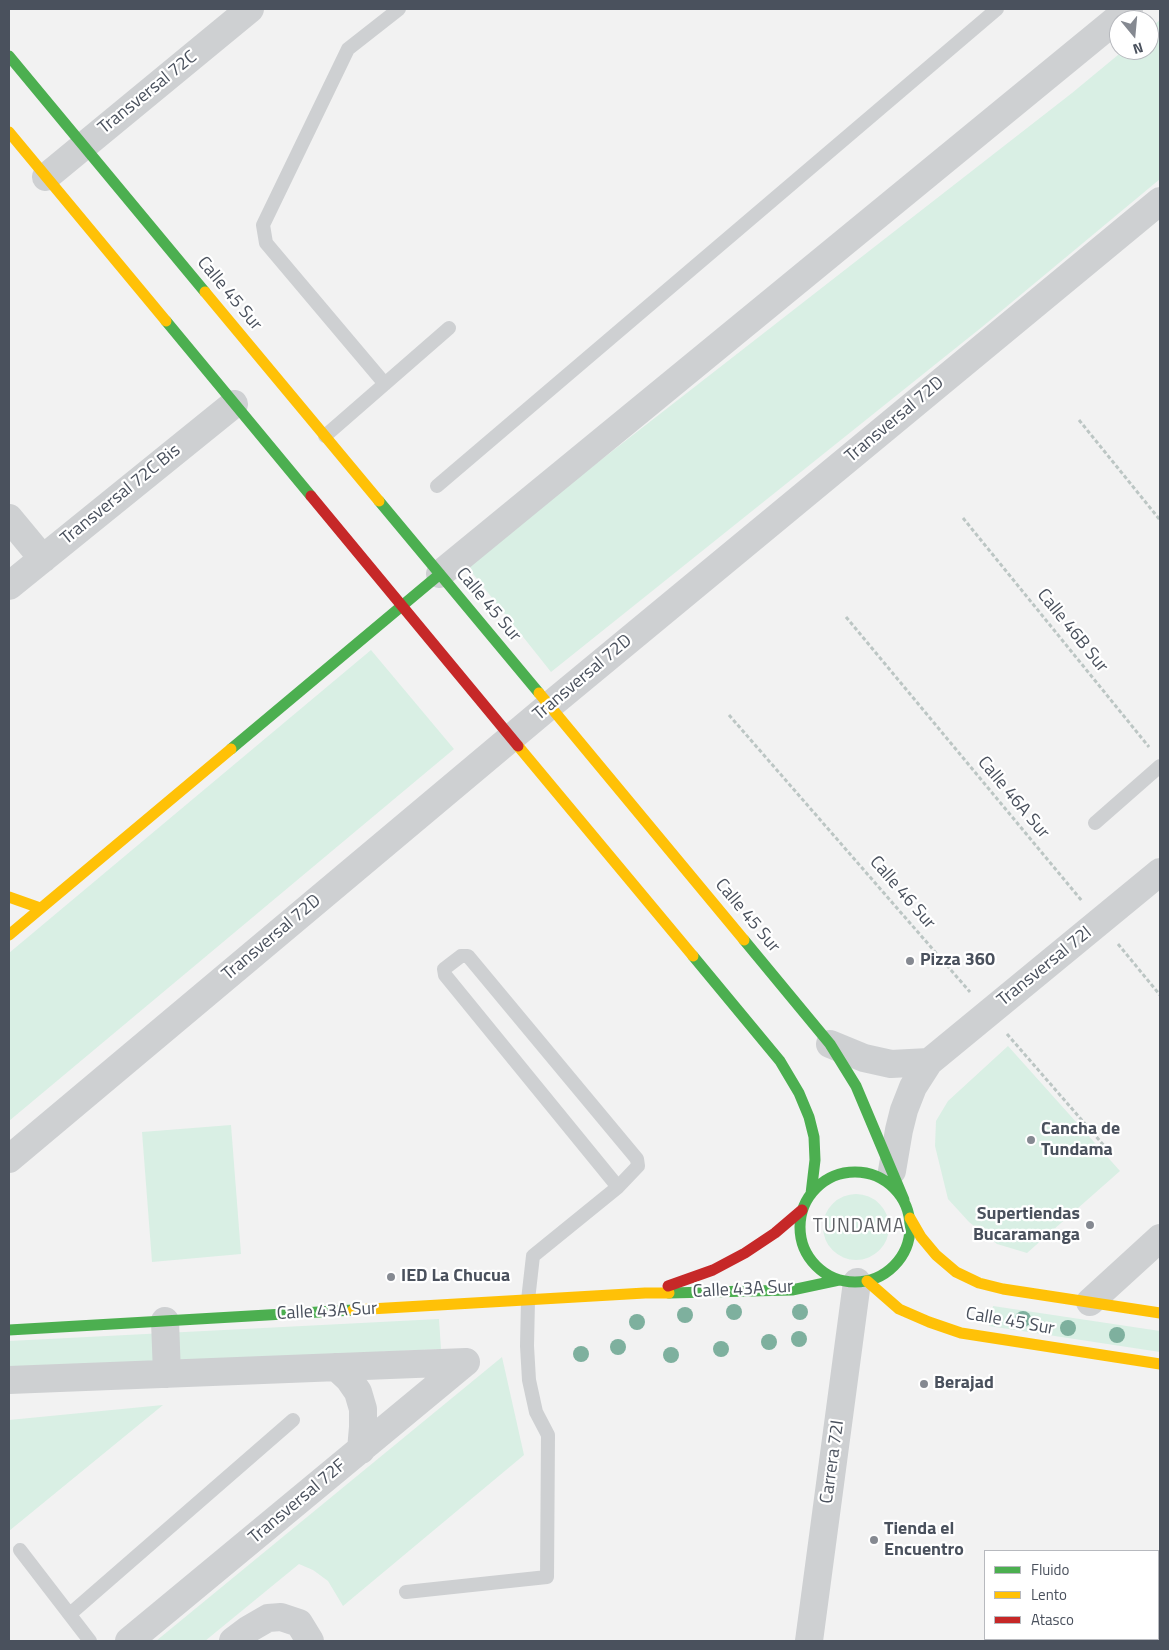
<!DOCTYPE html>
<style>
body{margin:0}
#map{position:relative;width:1169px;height:1650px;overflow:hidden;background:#f2f2f2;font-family:"Titillium Web",sans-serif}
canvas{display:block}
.frame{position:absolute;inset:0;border:10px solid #4a515d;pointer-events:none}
.legend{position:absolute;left:984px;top:1550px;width:175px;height:90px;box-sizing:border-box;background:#fff;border:1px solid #b7b9be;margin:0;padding:6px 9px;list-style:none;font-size:15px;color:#4a515d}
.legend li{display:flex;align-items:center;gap:10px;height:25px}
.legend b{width:25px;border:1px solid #b7b9be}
.north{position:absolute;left:1109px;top:10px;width:50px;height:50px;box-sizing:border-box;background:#fff;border:1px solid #b7b9be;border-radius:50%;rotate:163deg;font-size:14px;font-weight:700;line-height:20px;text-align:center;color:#4a515d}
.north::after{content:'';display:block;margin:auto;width:18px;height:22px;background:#858991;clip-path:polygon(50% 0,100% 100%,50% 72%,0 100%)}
</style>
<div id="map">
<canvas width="1169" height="1650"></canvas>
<div class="frame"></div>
<ul class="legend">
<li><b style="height:6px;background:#4caf50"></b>Fluido</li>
<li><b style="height:6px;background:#ffc107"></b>Lento</li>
<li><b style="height:6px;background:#c62828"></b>Atasco</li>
</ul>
<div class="north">N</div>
</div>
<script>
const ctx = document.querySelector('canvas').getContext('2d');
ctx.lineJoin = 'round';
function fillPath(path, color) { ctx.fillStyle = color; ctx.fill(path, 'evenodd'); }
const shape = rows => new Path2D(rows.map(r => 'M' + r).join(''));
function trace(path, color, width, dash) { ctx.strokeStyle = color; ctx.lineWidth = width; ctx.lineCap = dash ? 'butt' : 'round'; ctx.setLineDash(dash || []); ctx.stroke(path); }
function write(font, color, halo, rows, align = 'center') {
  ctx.font = font + ' "Titillium Web",sans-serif'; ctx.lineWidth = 4.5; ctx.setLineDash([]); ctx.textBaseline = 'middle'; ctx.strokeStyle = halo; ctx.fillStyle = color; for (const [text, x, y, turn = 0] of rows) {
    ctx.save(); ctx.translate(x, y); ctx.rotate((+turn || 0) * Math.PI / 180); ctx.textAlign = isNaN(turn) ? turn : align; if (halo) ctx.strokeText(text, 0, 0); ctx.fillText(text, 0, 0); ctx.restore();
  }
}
fillPath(shape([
 [1160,20,1160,179,982,327,551,672,466,565,1072,93,1124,50,1149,50,1149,29],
 [371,650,454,749,9,1121,9,953],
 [1008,1046,1120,1171,1027,1253,997,1244,969,1222,948,1199,935,1146,936,1121,948,1101],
 [231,1125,241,1254,152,1262,142,1132],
 '823 1227a33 33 0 1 1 66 0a33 33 0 1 1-66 0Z',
 [993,1306,1160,1331,1160,1352,989,1326],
 [439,1319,441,1349,9,1370,9,1341],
 [502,1357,524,1455,343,1606,328,1581,313,1570,299,1564,205,1641,156,1641],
 [163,1405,9,1531,9,1420]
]), '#d9efe4');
trace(shape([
 [1079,420,1160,520],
 [963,518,1149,747],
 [846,617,1082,901],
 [729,715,970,992],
 [1118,944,1160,995],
 [1007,1034,1113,1156]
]), '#bcc6c4', 3, [4, 2.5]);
trace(shape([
 [385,384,266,243,263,225,348,49,399,9],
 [325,436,449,328],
 [437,486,997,9],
 [1095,823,1160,766],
 [20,1550,90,1641],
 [406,1592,547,1577,548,1435,536,1412,529,1380,527,1346,528,1300,533,1256,618,1187,638,1166,637,1159,468,956,461,956,444,969,445,975,618,1187],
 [70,1614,293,1420]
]), '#ced0d2', 14);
trace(shape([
 [46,177,250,9],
 [9,518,43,559],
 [440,574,1129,9],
 [9,586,234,404],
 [830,1044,864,1058,891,1064,929,1062],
 [9,1159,549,706,1160,201],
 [892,1171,899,1130,904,1110,913,1087,929,1062,1160,872],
 [1090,1302,1160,1238],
 [165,1321,167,1374],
 [336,1367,349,1379,358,1392,363,1409,363,1427,361,1450],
 [9,1380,466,1362],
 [129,1641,466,1362],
 [233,1641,249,1629,268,1618,281,1617,299,1623,310,1641],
 [809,1641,857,1282]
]), '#ced0d2', 28);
trace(shape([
 [9,56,205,292],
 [166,321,311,496],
 [379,501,539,693],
 [231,749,440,574],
 [744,940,830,1044,856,1086,904,1200],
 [693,956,780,1061,799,1093,809,1117,814,1137,815,1160,811,1194],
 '800 1227a55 55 0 1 1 110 0a55 55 0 1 1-110 0Z',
 [669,1293,792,1290,839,1280],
 [9,1330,353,1310]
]), '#4caf50', 11);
trace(shape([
 [9,132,166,321],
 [205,292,379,501],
 [539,693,744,940],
 [518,746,693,956],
 [9,897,40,908],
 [9,935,231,749],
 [910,1218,921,1237,936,1255,956,1272,979,1283,1003,1289,1160,1313],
 [867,1281,899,1309,929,1322,961,1333,1160,1364],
 [353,1310,645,1293,669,1293]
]), '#ffc107', 11);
trace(shape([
 [311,496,518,746],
 [668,1286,713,1270,745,1253,775,1233,802,1210]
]), '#c62828', 11);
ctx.fillStyle = '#7eb09e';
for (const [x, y] of [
 [734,1312],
 [800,1312],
 [685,1315],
 [1023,1319],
 [637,1322],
 [1068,1328],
 [1117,1335],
 [799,1339],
 [769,1342],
 [618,1347],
 [721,1349],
 [581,1354],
 [671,1355]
]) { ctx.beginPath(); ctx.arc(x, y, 8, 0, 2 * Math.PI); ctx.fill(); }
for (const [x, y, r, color] of [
 [910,961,5,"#858991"],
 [1031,1140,5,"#858991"],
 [1090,1225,5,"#858991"],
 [391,1277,5,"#858991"],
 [924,1384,5,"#858991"],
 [874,1540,5,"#858991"]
]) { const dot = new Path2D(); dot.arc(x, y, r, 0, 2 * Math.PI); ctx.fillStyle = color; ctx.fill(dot); trace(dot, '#fff', 2); }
write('18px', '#4a515d', '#fff', [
 ["Transversal 72C",148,93,-39],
 ["Calle 45 Sur",229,294,50],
 ["Transversal 72D",895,420,-40],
 ["Transversal 72C Bis",121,495,-39],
 ["Calle 45 Sur",488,605,50],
 ["Calle 46B Sur",1072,631,51],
 ["Transversal 72D",583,678,-40],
 ["Calle 46A Sur",1013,798,50],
 ["Calle 46 Sur",902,893,49],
 ["Calle 45 Sur",747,916,50],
 ["Transversal 72D",272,938,-40],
 ["Transversal 72I",1045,967,-39],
 ["Calle 43A Sur",743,1290,-3],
 ["Calle 43A Sur",327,1312,-3],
 ["Calle 45 Sur",1010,1322,10],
 ["Carrera 72I",833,1462,-82],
 ["Transversal 72F",298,1502,-40]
]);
write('bold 18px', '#4a515d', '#fff', [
 ["Pizza 360",920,961],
 ["Cancha de",1041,1130],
 ["Tundama",1041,1151],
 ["Supertiendas",1080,1215,"right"],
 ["Bucaramanga",1080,1236,"right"],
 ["IED La Chucua",401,1277],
 ["Berajad",934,1384],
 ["Tienda el",884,1530],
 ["Encuentro",884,1551]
], 'left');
ctx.letterSpacing = '1px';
write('19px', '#5e6065', '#fff', [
 ["TUNDAMA",859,1227]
]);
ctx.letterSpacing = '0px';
</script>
